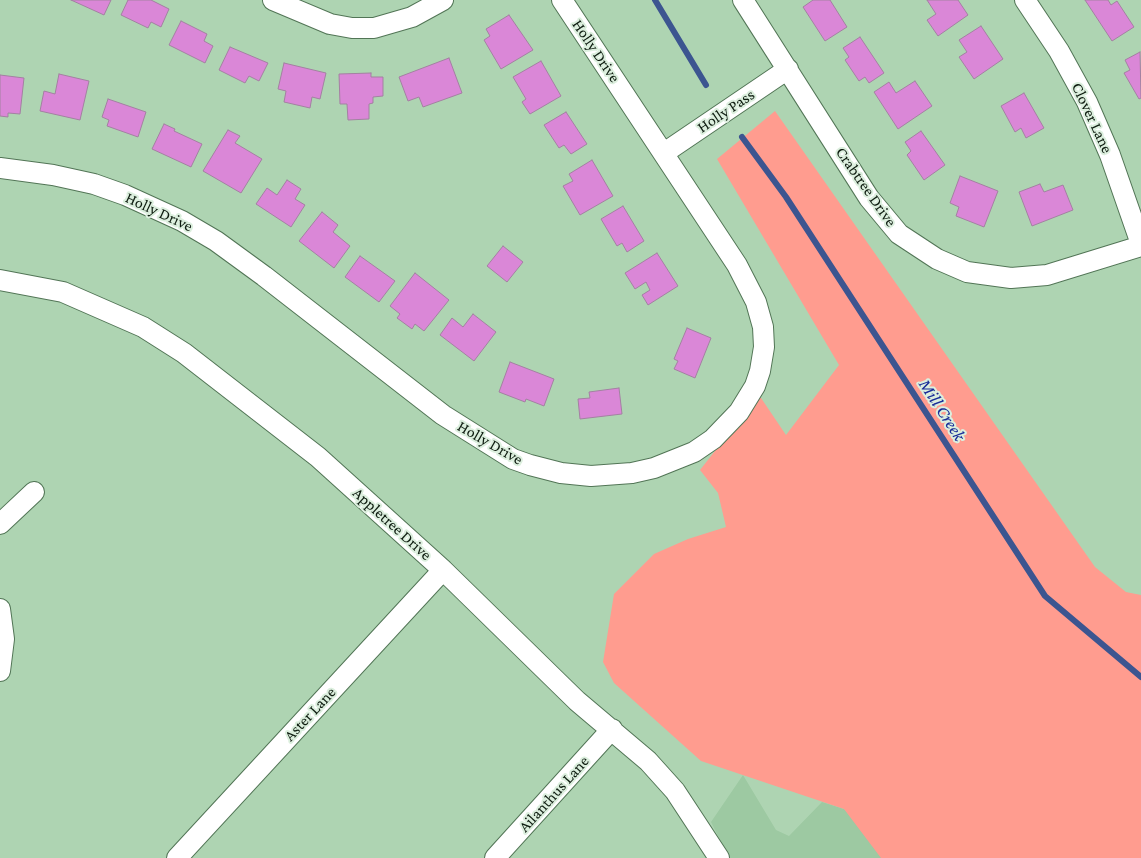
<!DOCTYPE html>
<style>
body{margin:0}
canvas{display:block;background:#aed4b2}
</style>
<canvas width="1141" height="858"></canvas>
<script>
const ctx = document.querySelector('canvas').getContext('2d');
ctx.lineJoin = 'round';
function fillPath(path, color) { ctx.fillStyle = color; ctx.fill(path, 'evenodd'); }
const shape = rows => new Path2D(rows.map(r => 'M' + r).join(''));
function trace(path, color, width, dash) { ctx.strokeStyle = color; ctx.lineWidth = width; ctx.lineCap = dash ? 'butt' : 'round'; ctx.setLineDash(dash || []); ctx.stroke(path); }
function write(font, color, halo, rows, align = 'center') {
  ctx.font = font + ' "Crimson Pro",serif'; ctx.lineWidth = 4; ctx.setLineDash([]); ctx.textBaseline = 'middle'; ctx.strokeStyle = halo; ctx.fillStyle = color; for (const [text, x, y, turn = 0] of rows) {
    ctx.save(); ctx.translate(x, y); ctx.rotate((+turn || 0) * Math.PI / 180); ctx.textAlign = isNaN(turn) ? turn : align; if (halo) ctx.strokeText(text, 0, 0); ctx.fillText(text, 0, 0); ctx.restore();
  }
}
fillPath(shape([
 [743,775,776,830,789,836,822,802,844,809,912,858,729,858,711,822]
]), '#9dc9a2');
fillPath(shape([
 [775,111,1095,567,1126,592,1141,595,1141,858,881,858,844,809,701,761,614,683,603,662,614,594,654,554,688,539,726,527,718,493,700,470,759,395,786,435,839,365,717,159]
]), '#ff9c8f');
trace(shape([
 [655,0,706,85],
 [742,137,786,197,1045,596,1141,677]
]), '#3c5590', 6);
const building = shape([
 [71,0,111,0,104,15,71,0],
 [128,0,151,0,169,9,161,27,151,22,148,28,121,15,128,0],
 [813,0,830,0,847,27,825,41,803,7,813,0],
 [927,0,958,0,968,15,938,36,927,20,936,14,927,0],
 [1085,0,1108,0,1111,5,1117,1,1134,27,1112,41,1085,0],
 [509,15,533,50,501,69,484,40,490,36,486,29,509,15],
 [181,21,207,34,204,41,213,46,205,63,169,45,181,21],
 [981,26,1003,59,974,79,959,57,967,52,959,40,981,26],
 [860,37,884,73,869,83,865,77,859,81,845,60,849,57,843,48,860,37],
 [230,47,268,63,259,81,249,76,245,83,219,70,230,47],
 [1140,52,1141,98,1139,99,1124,73,1130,70,1125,60,1140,52],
 [449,58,462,93,423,107,419,97,408,101,399,77,449,58],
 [541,61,561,96,530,114,522,102,526,99,513,77,541,61],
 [284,63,326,73,320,99,312,97,310,108,284,102,286,91,278,89,284,63],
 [371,73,371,77,383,77,383,96,373,97,373,103,369,104,369,119,348,120,347,104,340,104,339,74,371,73],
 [59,74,89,81,80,120,40,111,44,91,55,94,59,74],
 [0,75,24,78,20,114,8,113,8,117,0,116,0,75],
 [915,81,932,106,898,129,874,92,889,82,896,93,915,81],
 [1024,93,1044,128,1026,138,1021,128,1015,132,1001,106,1024,93],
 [108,99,146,112,138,137,107,126,109,120,102,117,108,99],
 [566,112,587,144,571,154,564,145,559,148,544,125,566,112],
 [164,124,175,129,174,131,202,144,191,167,152,149,164,124],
 [228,130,240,136,235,143,262,159,241,193,203,171,228,130],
 [921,131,945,165,924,180,907,155,911,151,905,142,921,131],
 [592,160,613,196,580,215,563,186,573,181,569,174,592,160],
 [960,176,998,191,984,227,956,216,959,207,950,203,960,176],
 [287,180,301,189,295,199,305,205,291,227,256,204,267,188,277,195,287,180],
 [1040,184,1044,192,1063,185,1073,210,1032,226,1019,192,1040,184],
 [623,206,644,241,627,252,622,243,617,246,601,219,623,206],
 [322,212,338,225,333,232,350,246,334,268,299,241,322,212],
 [503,246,523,262,507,282,487,266,503,246],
 [657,253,678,286,648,305,642,295,650,290,646,282,635,289,625,273,657,253],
 [360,256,395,281,379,302,345,277,360,256],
 [415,273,449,300,424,331,415,324,412,329,397,318,400,314,390,306,415,273],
 [473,314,496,332,474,361,440,335,452,318,463,327,473,314],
 [687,328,711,338,695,378,674,369,678,361,674,359,687,328],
 [510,362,554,379,544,406,526,399,525,402,499,392,510,362],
 [619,388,622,414,580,419,578,399,590,398,589,392,619,388]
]);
fillPath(building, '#da87d7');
trace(building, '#a381a1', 1);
const minor = shape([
 [273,0,330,24,352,28,374,28,412,17,443,0],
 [743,0,869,198,899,234,937,259,967,272,1011,278,1047,275,1141,246],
 [1025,0,1059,51,1087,102,1110,155,1141,244],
 [664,153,788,69],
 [0,168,53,175,94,184,125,195,182,221,216,241,264,276,443,415,513,459,530,465,561,473,591,476,632,473,654,468,694,452,713,439,739,412,755,386,760,371,764,347,763,327,756,302,737,265,562,0],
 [0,280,63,292,143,327,184,353,318,457,443,570,577,701,648,761,675,791,719,858],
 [0,524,34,492],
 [0,609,4,639,0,671],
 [177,858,443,570],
 [495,858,612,729]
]);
trace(minor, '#527556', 22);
trace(minor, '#fff', 20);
write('16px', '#0e1c10', '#dcefde', [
 ["Holly Drive",596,51,56],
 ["Holly Pass",726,111,-34],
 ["Clover Lane",1092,118,65],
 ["Crabtree Drive",866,187,55],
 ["Holly Drive",159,212,25],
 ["Holly Drive",490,443,30],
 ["Appletree Drive",392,524,42],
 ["Aster Lane",310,714,-47],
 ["Ailanthus Lane",554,794,-48]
]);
write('italic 18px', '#1a2d98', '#dcefde', [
 ["Mill Creek",942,410,57]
]);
</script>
